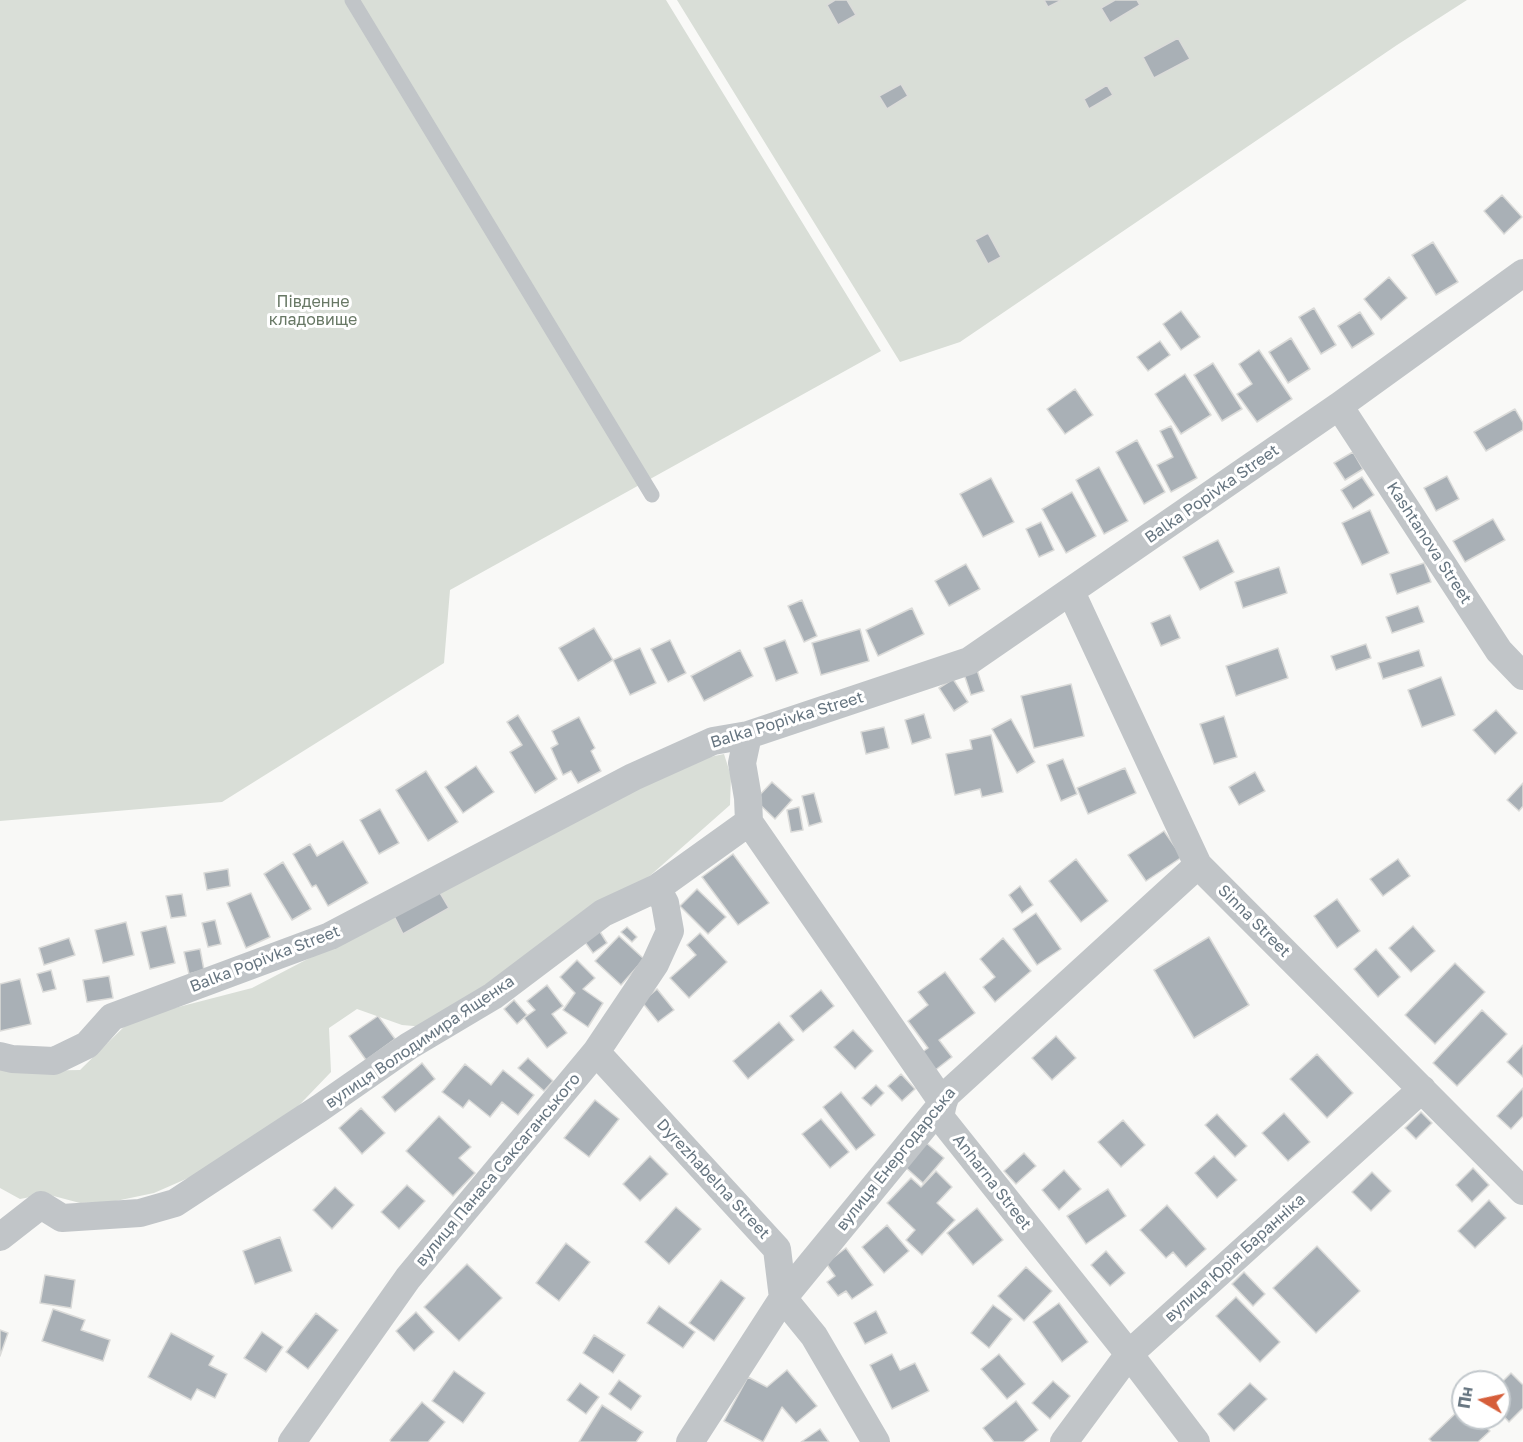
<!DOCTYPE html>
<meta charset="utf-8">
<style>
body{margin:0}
#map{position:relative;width:1523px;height:1442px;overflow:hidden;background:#f9f9f7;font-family:"Golos Text",sans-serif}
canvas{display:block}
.north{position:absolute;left:1451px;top:1370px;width:60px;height:60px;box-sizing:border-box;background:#fff;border:2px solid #c2c8cc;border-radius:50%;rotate:279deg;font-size:16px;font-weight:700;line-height:24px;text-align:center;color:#667580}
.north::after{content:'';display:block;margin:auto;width:21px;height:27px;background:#d65e3a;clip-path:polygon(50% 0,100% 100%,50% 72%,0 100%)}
</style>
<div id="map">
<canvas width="1523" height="1442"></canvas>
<div class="north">Пн</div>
</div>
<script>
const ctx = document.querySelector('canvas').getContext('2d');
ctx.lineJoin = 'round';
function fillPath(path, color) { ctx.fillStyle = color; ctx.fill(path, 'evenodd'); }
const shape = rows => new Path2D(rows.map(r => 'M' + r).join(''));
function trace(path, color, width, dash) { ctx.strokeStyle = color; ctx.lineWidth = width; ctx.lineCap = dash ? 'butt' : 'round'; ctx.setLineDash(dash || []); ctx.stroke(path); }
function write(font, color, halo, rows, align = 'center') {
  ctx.font = font + ' "Golos Text",sans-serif'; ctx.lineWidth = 6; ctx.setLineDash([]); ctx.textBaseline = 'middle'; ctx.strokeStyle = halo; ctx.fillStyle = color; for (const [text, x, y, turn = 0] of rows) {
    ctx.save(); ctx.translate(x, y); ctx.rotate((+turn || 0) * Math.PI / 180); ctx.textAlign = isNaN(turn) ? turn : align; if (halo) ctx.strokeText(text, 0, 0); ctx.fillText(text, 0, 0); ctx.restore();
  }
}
fillPath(shape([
 [0,0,666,0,881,351,450,590,444,663,222,802,0,821],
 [677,0,1467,0,1397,45,960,342,900,362],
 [724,754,731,776,730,805,644,881,425,1027,402,1025,357,1009,329,1028,331,1072,281,1124,202,1172,154,1193,111,1202,80,1203,46,1194,20,1199,0,1188,0,1065,27,1071,80,1070,132,1019,252,988,686,762]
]), '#d9ded7');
const building = shape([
 [835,0,847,0,856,15,838,25,827,5,835,0],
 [1044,0,1059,0,1060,1,1048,7,1044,0],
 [1115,0,1137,0,1140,5,1110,23,1101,8,1115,0],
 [1178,38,1190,59,1154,78,1143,57,1178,38],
 [901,84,908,96,887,109,879,96,901,84],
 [1107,85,1113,95,1089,109,1084,99,1107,85],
 [1502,195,1522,217,1504,234,1484,211,1502,195],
 [988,233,1001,257,988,264,975,240,988,233],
 [1433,242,1458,282,1436,295,1412,255,1433,242],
 [1389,277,1407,298,1381,320,1364,299,1389,277],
 [1314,308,1336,345,1321,354,1299,317,1314,308],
 [1181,311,1200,337,1181,350,1163,324,1181,311],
 [1360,312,1374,334,1352,348,1338,326,1360,312],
 [1291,338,1310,369,1288,383,1269,352,1291,338],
 [1160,341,1170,355,1148,371,1137,357,1160,341],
 [1259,350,1292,399,1257,422,1237,394,1252,384,1239,364,1259,350],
 [1213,363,1242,409,1222,421,1194,375,1213,363],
 [1185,374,1211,415,1181,434,1155,394,1185,374],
 [1075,389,1093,415,1065,434,1047,409,1075,389],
 [1515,409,1523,423,1523,430,1486,451,1474,432,1515,409],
 [1171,426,1197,478,1171,492,1157,465,1173,457,1160,431,1171,426],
 [1137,440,1165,492,1144,504,1116,452,1137,440],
 [1353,452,1363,469,1345,480,1334,463,1353,452],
 [1099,467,1128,521,1104,534,1076,480,1099,467],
 [1447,476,1459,499,1436,511,1424,488,1447,476],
 [1362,477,1374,495,1353,509,1341,490,1362,477],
 [991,478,1014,522,983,537,960,494,991,478],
 [1072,492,1096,536,1066,553,1042,509,1072,492],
 [1370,510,1389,553,1362,565,1342,523,1370,510],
 [1493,519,1505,540,1465,562,1453,541,1493,519],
 [1041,522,1054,550,1039,557,1026,529,1041,522],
 [1218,540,1234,572,1200,590,1183,557,1218,540],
 [1424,563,1431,582,1397,594,1390,574,1424,563],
 [966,564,980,589,949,606,935,581,966,564],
 [1279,567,1287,593,1243,608,1235,582,1279,567],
 [802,600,817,636,804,642,788,606,802,600],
 [1418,606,1424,622,1392,633,1386,617,1418,606],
 [912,608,924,634,878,656,866,630,912,608],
 [1170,615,1180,638,1161,646,1151,623,1170,615],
 [594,628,613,660,578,681,559,648,594,628],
 [860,629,869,661,821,675,812,643,860,629],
 [670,640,686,673,668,682,651,649,670,640],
 [785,640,798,673,776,681,764,648,785,640],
 [1366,644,1371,658,1336,670,1331,656,1366,644],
 [640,648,656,683,630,695,613,660,640,648],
 [1278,648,1288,678,1236,696,1226,666,1278,648],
 [740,650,753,676,704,701,691,676,740,650],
 [1419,650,1424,666,1383,679,1378,663,1419,650],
 [977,670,984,691,971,695,964,674,977,670],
 [1441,677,1455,715,1422,727,1408,690,1441,677],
 [953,679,968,702,954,711,939,688,953,679],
 [1071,684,1084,736,1034,748,1021,696,1071,684],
 [1496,710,1517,733,1495,754,1473,730,1496,710],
 [924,714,931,738,912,744,905,720,924,714],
 [518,715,557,779,535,793,510,752,522,745,507,722,518,715],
 [1224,716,1237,757,1214,764,1200,724,1224,716],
 [579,717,595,748,591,751,601,771,578,783,571,771,563,775,551,748,558,744,552,731,579,717],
 [1011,719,1035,762,1017,773,992,729,1011,719],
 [884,727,889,748,866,754,861,732,884,727],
 [991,735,1003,792,982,797,980,789,955,795,946,754,972,749,970,740,991,735],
 [1063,759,1077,794,1061,801,1047,765,1063,759],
 [476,766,494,792,463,813,445,787,476,766],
 [1125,768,1136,793,1088,814,1077,788,1125,768],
 [426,771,458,822,428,841,396,790,426,771],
 [1255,772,1265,791,1239,805,1229,787,1255,772],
 [772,782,792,800,775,819,755,800,772,782],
 [1523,783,1523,806,1519,811,1507,800,1523,783],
 [814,793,822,822,809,826,802,796,814,793],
 [799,807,803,830,791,832,787,810,799,807],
 [380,809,399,843,379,854,360,820,380,809],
 [1164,831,1182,857,1146,881,1128,855,1164,831],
 [343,841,368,883,328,906,316,885,312,887,293,854,310,844,317,856,343,841],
 [733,854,769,903,738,925,702,877,733,854],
 [1076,859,1108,901,1081,922,1049,881,1076,859],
 [1398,859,1410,876,1383,896,1370,879,1398,859],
 [283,862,311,909,292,920,264,874,283,862],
 [228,869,230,886,207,890,204,873,228,869],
 [1020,886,1033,905,1022,913,1009,895,1020,886],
 [697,889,726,917,708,934,680,906,697,889],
 [439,891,449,908,403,934,394,916,439,891],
 [251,893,270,937,246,948,227,903,251,893],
 [182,894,186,916,171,918,166,896,182,894],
 [1337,899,1360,931,1337,948,1314,916,1337,899],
 [1036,913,1061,949,1037,965,1013,929,1036,913],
 [215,920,221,944,208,947,202,923,215,920],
 [126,922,134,955,103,963,95,930,126,922],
 [166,926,175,963,150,969,141,932,166,926],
 [1413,926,1435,951,1411,972,1389,948,1413,926],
 [597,927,607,943,593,953,582,938,597,927],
 [627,927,637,937,632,942,621,932,627,927],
 [700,933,727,962,689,998,670,978,696,955,687,945,700,933],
 [619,936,644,959,621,985,595,961,619,936],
 [1209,937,1249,1005,1194,1038,1154,970,1209,937],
 [69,938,75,955,44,965,39,948,69,938],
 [1003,938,1031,971,995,1002,983,987,995,977,980,959,1003,938],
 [200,949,204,970,189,974,184,952,200,949],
 [1376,949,1400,977,1378,997,1354,969,1376,949],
 [577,960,595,978,583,989,603,1003,588,1027,563,1010,575,993,560,977,577,960],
 [1455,963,1485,992,1435,1044,1405,1015,1455,963],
 [51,970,56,989,43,992,37,974,51,970],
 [945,972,975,1013,939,1040,952,1057,934,1071,921,1053,928,1048,908,1021,928,1005,918,992,945,972],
 [109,976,113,998,87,1002,83,980,109,976],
 [20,979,31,1024,0,1031,0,984,20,979],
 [547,985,563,1006,552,1014,567,1033,547,1048,524,1018,535,1010,527,1001,547,985],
 [657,989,674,1010,658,1022,642,1002,657,989],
 [821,990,834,1006,803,1032,790,1016,821,990],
 [514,1000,527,1015,517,1024,504,1009,514,1000],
 [1482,1010,1507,1034,1457,1086,1433,1063,1482,1010],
 [378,1016,395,1039,366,1060,349,1036,378,1016],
 [779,1022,794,1040,748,1079,733,1061,779,1022],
 [853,1030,873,1051,855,1069,834,1047,853,1030],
 [1056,1036,1076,1058,1052,1080,1032,1058,1056,1036],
 [1523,1045,1523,1077,1507,1062,1523,1045],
 [1317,1054,1353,1093,1327,1118,1290,1079,1317,1054],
 [528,1058,553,1081,544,1091,518,1068,528,1058],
 [422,1063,435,1079,395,1112,382,1097,422,1063],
 [465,1064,491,1085,503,1070,534,1095,518,1115,502,1102,490,1117,469,1100,463,1108,442,1092,465,1064],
 [901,1074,915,1089,902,1101,888,1086,901,1074],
 [876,1085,884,1093,871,1106,862,1098,876,1085],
 [1523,1088,1523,1116,1511,1129,1497,1116,1523,1088],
 [841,1092,875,1135,856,1150,823,1107,841,1092],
 [595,1100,619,1119,589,1157,564,1138,595,1100],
 [361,1108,385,1133,362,1154,339,1128,361,1108],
 [1421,1112,1432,1123,1416,1139,1405,1128,1421,1112],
 [1284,1113,1310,1142,1288,1161,1262,1133,1284,1113],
 [1217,1114,1247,1146,1235,1157,1205,1125,1217,1114],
 [439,1116,471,1147,459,1158,475,1173,453,1196,406,1151,439,1116],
 [821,1119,849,1152,830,1168,802,1134,821,1119],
 [1123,1120,1145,1145,1121,1167,1098,1142,1123,1120],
 [924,1141,944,1158,923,1183,903,1165,924,1141],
 [1024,1153,1036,1166,1016,1184,1004,1171,1024,1153],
 [650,1156,668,1174,640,1201,623,1184,650,1156],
 [1214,1156,1237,1180,1217,1198,1195,1173,1214,1156],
 [1473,1168,1489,1185,1472,1202,1456,1185,1473,1168],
 [1064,1170,1081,1189,1059,1210,1042,1190,1064,1170],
 [936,1171,952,1187,937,1203,955,1220,922,1255,906,1240,915,1230,887,1203,911,1178,921,1187,936,1171],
 [1372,1172,1391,1191,1371,1211,1352,1192,1372,1172],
 [407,1185,425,1201,399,1229,381,1212,407,1185],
 [335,1187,354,1205,332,1229,313,1210,335,1187],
 [1108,1189,1126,1216,1086,1244,1067,1216,1108,1189],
 [1489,1200,1506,1218,1475,1248,1458,1231,1489,1200],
 [1167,1205,1206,1249,1186,1267,1173,1252,1166,1258,1140,1230,1167,1205],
 [676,1207,701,1229,669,1264,645,1242,676,1207],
 [977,1208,1003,1240,973,1265,947,1233,977,1208],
 [887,1225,909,1251,884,1273,862,1247,887,1225],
 [280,1237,292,1271,255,1284,243,1251,280,1237],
 [566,1243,590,1262,559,1301,536,1283,566,1243],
 [1317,1246,1360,1291,1316,1333,1273,1288,1317,1246],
 [846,1248,873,1285,852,1299,846,1291,838,1296,827,1282,835,1276,826,1263,846,1248],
 [1106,1251,1125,1273,1110,1286,1091,1265,1106,1251],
 [467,1264,502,1298,459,1341,424,1307,467,1264],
 [1026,1267,1052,1291,1024,1321,998,1296,1026,1267],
 [1244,1272,1265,1294,1253,1306,1232,1284,1244,1272],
 [45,1275,75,1280,71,1308,40,1303,45,1275],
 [721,1280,745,1298,714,1341,689,1323,721,1280],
 [1236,1297,1280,1342,1260,1362,1216,1316,1236,1297],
 [1059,1303,1088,1342,1062,1362,1033,1322,1059,1303],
 [993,1305,1012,1319,989,1348,971,1333,993,1305],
 [659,1306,695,1332,683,1348,647,1323,659,1306],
 [53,1309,85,1320,81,1330,110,1340,103,1361,42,1341,53,1309],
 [876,1311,887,1333,865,1344,854,1323,876,1311],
 [416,1312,434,1332,414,1351,396,1331,416,1312],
 [316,1313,338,1330,308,1369,286,1352,316,1313],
 [0,1330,8,1333,0,1356,0,1330],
 [262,1332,283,1347,266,1372,244,1358,262,1332],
 [171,1333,214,1356,209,1365,227,1374,215,1398,197,1389,191,1400,148,1377,171,1333],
 [594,1335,625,1355,613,1373,583,1353,594,1335],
 [892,1354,900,1370,915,1363,929,1391,892,1409,870,1365,892,1354],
 [999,1354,1025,1384,1007,1399,981,1369,999,1354],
 [787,1370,817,1406,796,1423,782,1407,763,1442,724,1421,748,1377,767,1387,787,1370],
 [454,1371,485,1393,463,1423,432,1401,454,1371],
 [1511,1373,1523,1385,1523,1408,1509,1422,1499,1411,1499,1385,1511,1373],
 [619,1380,641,1396,631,1410,609,1394,619,1380],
 [1053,1381,1070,1396,1050,1419,1032,1403,1053,1381],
 [580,1383,599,1397,586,1414,567,1400,580,1383],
 [1250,1383,1267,1399,1234,1431,1218,1414,1250,1383],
 [1016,1401,1038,1430,1023,1442,994,1442,983,1428,1016,1401],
 [422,1402,445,1422,428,1442,391,1442,390,1440,422,1402],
 [602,1405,643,1432,636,1442,579,1442,602,1405],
 [1463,1406,1463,1418,1477,1418,1490,1431,1478,1442,1432,1442,1429,1439,1463,1406],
 [820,1429,829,1442,801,1442,820,1429]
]);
fillPath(building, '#a9b0b6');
trace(building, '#dbdbd9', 1.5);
trace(shape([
 [352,0,652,495]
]), '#c1c5c8', 15);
trace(shape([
 [1339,406,1499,651,1523,676],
 [1071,592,1198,865,1523,1191],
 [749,822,943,1103,940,1117,1129,1354,1196,1442],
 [596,1052,777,1249,783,1298,814,1336,876,1442],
 [0,1056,12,1059,54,1061,87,1045,112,1017,330,936,633,777,713,741,748,735,969,661,1339,406,1523,273],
 [0,1237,41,1205,62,1218,140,1213,175,1203,320,1108,409,1046,493,996,603,913,657,888,749,822,748,798,742,763,748,735],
 [292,1442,408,1278,596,1052,655,964,670,931,665,903,657,888],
 [690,1442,783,1298,943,1103,946,1095,1198,865],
 [1064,1442,1129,1354,1422,1089]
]), '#c1c5c8', 28);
write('16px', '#687865', '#fff', [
 ["Південне",313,302],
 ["кладовище",313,320]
]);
write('16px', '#667580', '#fff', [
 ["Balka Popivka Street",1212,494,-35],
 ["Kashtanova Street",1429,543,57],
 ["Balka Popivka Street",787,720,-17],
 ["Sinna Street",1254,921,45],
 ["Balka Popivka Street",265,959,-21],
 ["вулиця Володимира Ященка",420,1042,-34],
 ["вулиця Енергодарська",896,1159,-51],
 ["вулиця Панаса Саксаганського",498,1170,-50],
 ["Dyrezhabelna Street",713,1179,47],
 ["Anharna Street",992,1182,52],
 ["вулиця Юрія Баранніка",1235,1258,-42]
]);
</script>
